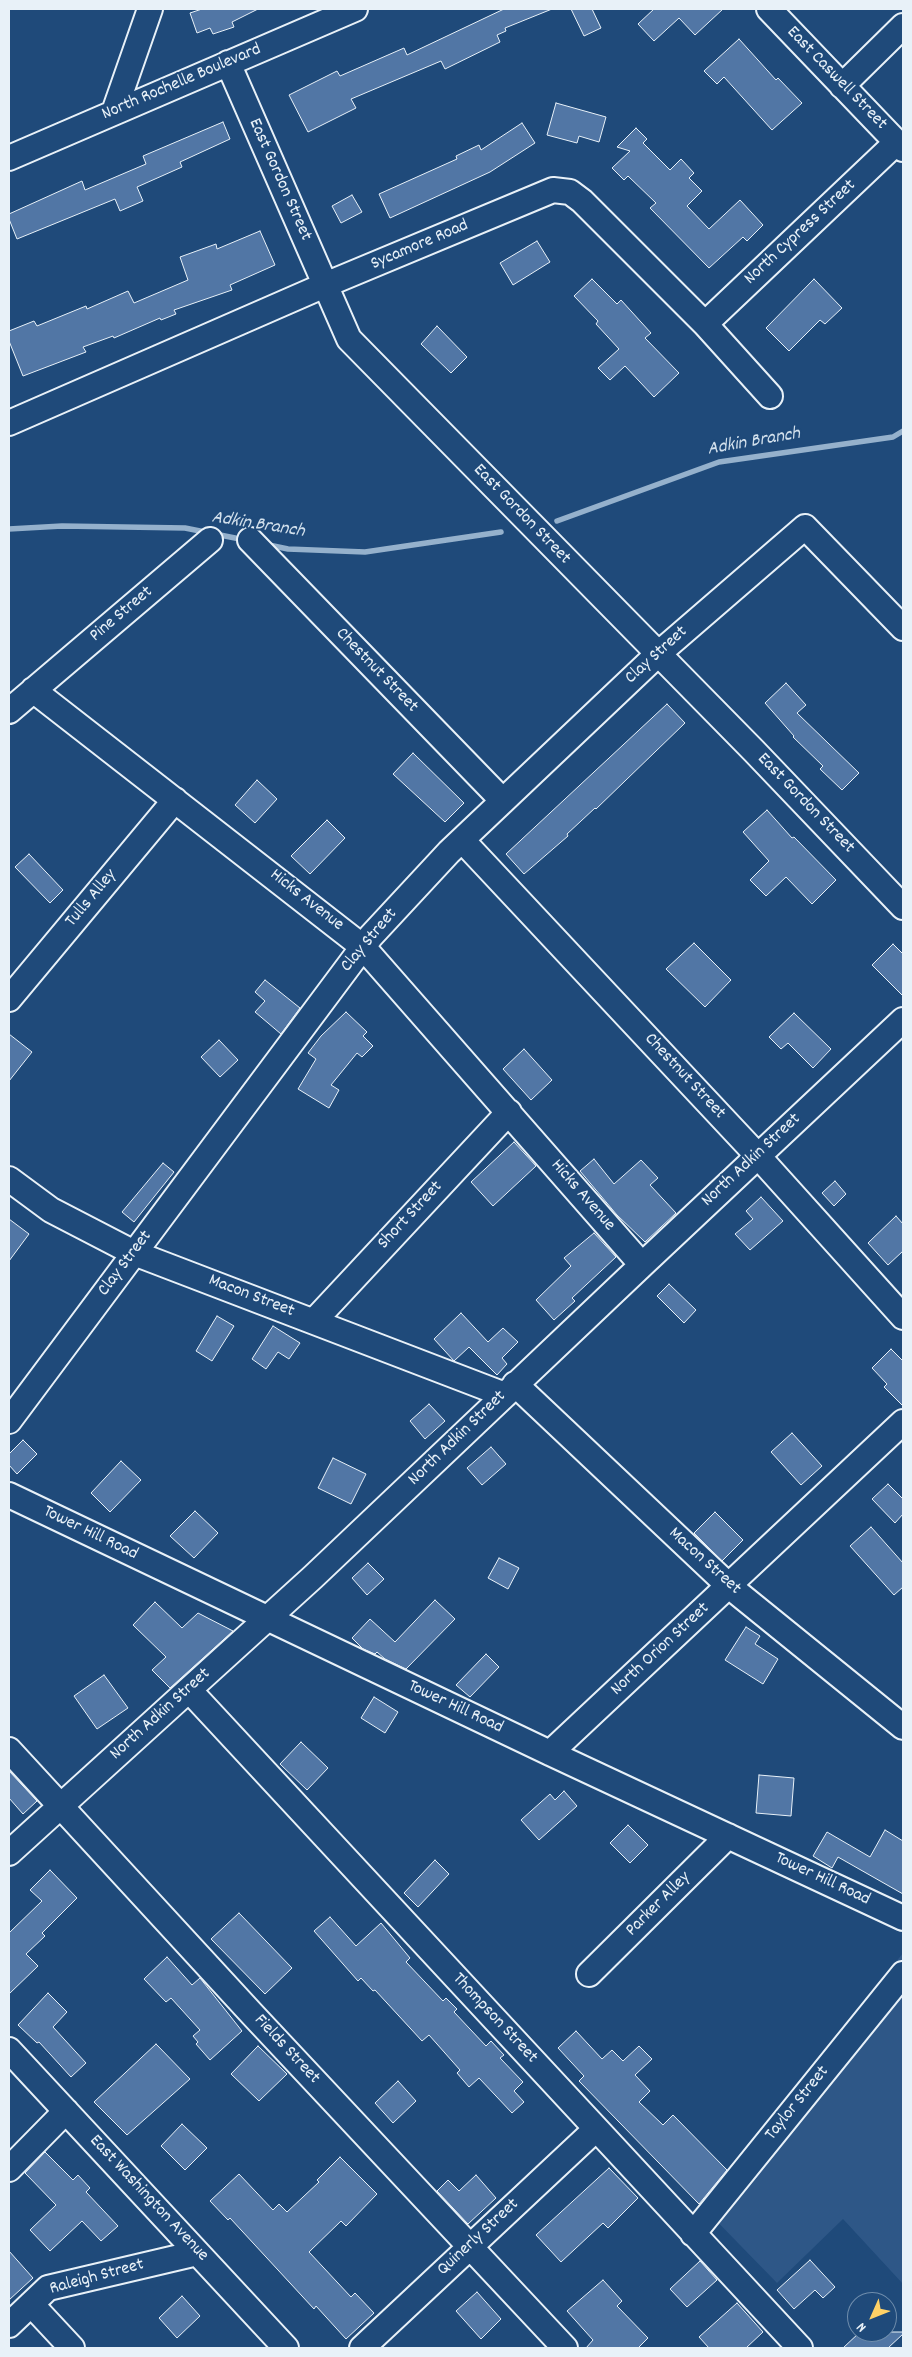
<!DOCTYPE html>
<style>
body{margin:0}
#map{position:relative;width:912px;height:2357px;overflow:hidden;background:#1f4a7a;font-family:Dekko,sans-serif}
canvas{display:block}
.frame{position:absolute;inset:0;border:10px solid #e8f1f8;pointer-events:none}
.north{position:absolute;left:847px;top:2292px;width:50px;height:50px;box-sizing:border-box;background:#1f4a7a;border:1px solid #6f8dac;border-radius:50%;rotate:226deg;font-size:14px;font-weight:700;line-height:20px;text-align:center;color:#e8f1f8}
.north::after{content:'';display:block;margin:auto;width:18px;height:22px;background:#ffd166;clip-path:polygon(50% 0,100% 100%,50% 72%,0 100%)}
</style>
<div id="map">
<canvas width="912" height="2357"></canvas>
<div class="frame"></div>
<div class="north">N</div>
</div>
<script>
const ctx = document.querySelector('canvas').getContext('2d');
ctx.lineJoin = 'round';
function fillPath(path, color) { ctx.fillStyle = color; ctx.fill(path, 'evenodd'); }
const shape = rows => new Path2D(rows.map(r => 'M' + r).join(''));
function trace(path, color, width, dash) { ctx.strokeStyle = color; ctx.lineWidth = width; ctx.lineCap = dash ? 'butt' : 'round'; ctx.setLineDash(dash || []); ctx.stroke(path); }
function write(font, color, halo, rows, align = 'center') {
  ctx.font = font + ' Dekko,sans-serif'; ctx.lineWidth = 4; ctx.setLineDash([]); ctx.textBaseline = 'middle'; ctx.strokeStyle = halo; ctx.fillStyle = color; for (const [text, x, y, turn = 0] of rows) {
    ctx.save(); ctx.translate(x, y); ctx.rotate((+turn || 0) * Math.PI / 180); ctx.textAlign = isNaN(turn) ? turn : align; if (halo) ctx.strokeText(text, 0, 0); ctx.fillText(text, 0, 0); ctx.restore();
  }
}
fillPath(shape([
 [903,1953,903,2284,843,2219,777,2283,701,2205]
]), '#2e5787');
trace(shape([
 [557,521,719,462,893,437,903,431],
 [9,529,62,526,185,528,245,540],
 [264,544,288,549,365,552,501,532]
]), '#95b1cc', 5.5);
const building = shape([
 [202,9,258,9,232,22,234,27,213,34,210,28,197,33,190,13,202,9],
 [504,9,552,9,505,28,506,31,497,35,500,42,445,69,441,61,351,99,356,108,308,132,289,95,337,71,340,76,404,48,407,55,504,9],
 [571,9,592,9,601,28,584,36,571,9],
 [654,9,723,9,695,35,679,18,654,41,638,24,654,9],
 [739,39,776,80,778,78,802,103,772,130,724,77,717,84,704,71,739,39],
 [556,103,606,117,599,142,579,136,577,143,547,135,556,103],
 [223,122,230,139,180,162,182,167,137,187,143,201,120,211,115,199,17,239,9,219,9,214,82,181,85,190,146,164,143,156,223,122],
 [522,123,535,143,490,172,390,218,379,194,457,159,456,156,479,145,481,150,522,123],
 [636,128,647,139,643,143,670,170,681,159,694,173,689,178,702,191,687,206,709,229,740,200,763,225,747,241,743,237,709,268,650,208,656,203,628,176,624,180,612,168,630,151,617,147,636,128],
 [352,195,362,212,341,223,332,206,352,195],
 [260,231,275,265,230,285,232,290,174,310,176,314,161,320,160,318,114,338,113,336,83,347,86,352,23,376,9,341,9,331,34,321,37,326,86,306,87,309,128,291,134,303,188,280,180,257,216,244,217,249,260,231],
 [537,241,550,262,513,285,500,263,537,241],
 [592,279,617,304,621,300,651,333,645,338,679,373,654,397,625,366,610,380,598,368,619,349,596,324,598,321,574,296,592,279],
 [814,279,842,308,825,324,820,320,789,351,766,328,814,279],
 [437,326,467,357,451,373,421,344,437,326],
 [786,683,806,705,797,713,859,773,842,790,820,769,823,766,793,737,794,736,765,703,786,683],
 [667,704,685,723,596,809,595,808,567,834,568,836,524,874,506,854,667,704],
 [413,753,464,803,445,822,393,774,413,753],
 [257,780,277,799,255,823,235,805,257,780],
 [767,810,792,838,794,837,836,880,812,904,786,877,766,896,750,880,769,861,743,832,767,810],
 [327,820,345,838,310,874,291,856,327,820],
 [29,854,63,890,50,903,15,867,29,854],
 [694,943,731,980,705,1007,666,969,694,943],
 [893,944,903,954,903,996,872,965,893,944],
 [265,980,300,1008,281,1034,255,1012,265,1001,255,992,265,980],
 [346,1012,367,1032,363,1036,373,1046,362,1057,357,1053,331,1085,339,1090,329,1108,298,1089,316,1059,308,1053,321,1036,346,1012],
 [794,1013,831,1049,813,1068,788,1043,781,1049,769,1037,794,1013],
 [9,1034,32,1052,9,1081,9,1034],
 [219,1040,238,1060,220,1077,201,1057,219,1040],
 [524,1049,552,1080,531,1100,503,1069,524,1049],
 [514,1142,536,1166,493,1206,471,1182,514,1142],
 [594,1159,614,1184,641,1160,658,1178,650,1185,676,1213,645,1242,617,1215,580,1171,594,1159],
 [163,1163,174,1172,134,1222,122,1212,163,1163],
 [835,1181,846,1194,834,1206,822,1193,835,1181],
 [761,1197,783,1221,750,1250,735,1234,753,1219,746,1211,761,1197],
 [896,1216,903,1224,903,1251,888,1265,868,1243,896,1216],
 [9,1219,29,1234,9,1261,9,1219],
 [594,1233,616,1257,572,1298,575,1301,554,1320,536,1300,571,1266,564,1258,594,1233],
 [669,1284,696,1310,684,1323,657,1296,669,1284],
 [461,1313,488,1342,503,1328,518,1342,502,1358,507,1364,497,1375,469,1347,454,1361,434,1339,461,1313],
 [217,1316,234,1326,212,1361,196,1351,217,1316],
 [273,1326,300,1343,289,1359,278,1352,266,1369,252,1359,273,1326],
 [891,1349,903,1361,903,1406,884,1387,887,1384,872,1368,891,1349],
 [429,1404,445,1421,425,1439,410,1421,429,1404],
 [792,1433,822,1466,801,1485,771,1452,792,1433],
 [23,1440,37,1454,17,1474,9,1465,9,1454,23,1440],
 [491,1447,506,1464,482,1485,467,1468,491,1447],
 [333,1458,366,1474,351,1504,318,1488,333,1458],
 [121,1461,141,1480,110,1512,91,1493,121,1461],
 [888,1484,903,1499,903,1514,895,1523,872,1499,888,1484],
 [195,1511,218,1533,194,1558,170,1536,195,1511],
 [715,1512,743,1540,722,1561,694,1533,715,1512],
 [871,1527,903,1563,903,1587,894,1595,850,1546,871,1527],
 [499,1558,519,1568,508,1589,488,1578,499,1558],
 [368,1563,384,1579,367,1595,352,1578,368,1563],
 [435,1600,455,1619,406,1669,385,1659,377,1652,375,1654,363,1649,352,1638,370,1619,395,1642,435,1600],
 [155,1602,182,1628,198,1613,233,1631,170,1688,152,1670,166,1657,133,1625,155,1602],
 [746,1627,760,1636,755,1644,778,1659,763,1684,725,1660,746,1627],
 [486,1654,499,1667,470,1697,456,1685,486,1654],
 [104,1675,128,1708,97,1729,74,1696,104,1675],
 [374,1697,398,1712,385,1733,361,1718,374,1697],
 [301,1742,328,1768,307,1790,280,1764,301,1742],
 [9,1771,37,1801,23,1814,9,1798,9,1771],
 [759,1775,794,1778,791,1816,756,1813,759,1775],
 [564,1791,577,1806,539,1840,521,1820,550,1794,555,1800,564,1791],
 [628,1825,648,1845,630,1863,610,1843,628,1825],
 [885,1830,903,1841,903,1894,838,1857,832,1868,813,1856,827,1832,870,1857,885,1830],
 [435,1860,449,1874,418,1907,404,1893,435,1860],
 [50,1870,77,1898,42,1933,45,1936,26,1954,38,1966,9,1994,9,1933,42,1901,30,1890,50,1870],
 [239,1913,292,1968,265,1994,211,1939,239,1913],
 [330,1917,356,1946,381,1923,410,1958,406,1962,443,2001,446,1998,457,2009,454,2012,486,2046,491,2041,504,2055,500,2058,523,2082,514,2091,524,2102,512,2113,479,2078,469,2087,457,2073,460,2070,429,2035,422,2041,375,1990,373,1991,361,1978,358,1981,314,1931,330,1917],
 [167,1957,192,1985,200,1978,242,2031,210,2060,196,2044,198,2042,193,2036,200,2030,171,1998,166,2002,144,1979,167,1957],
 [48,1993,67,2012,53,2027,86,2063,71,2077,39,2042,37,2043,18,2025,48,1993],
 [576,2031,602,2059,612,2050,623,2061,639,2046,652,2059,635,2075,650,2091,639,2102,663,2125,673,2115,727,2170,699,2204,579,2081,584,2076,558,2048,576,2031],
 [156,2044,190,2079,127,2135,94,2102,156,2044],
 [258,2046,287,2074,259,2101,231,2074,258,2046],
 [398,2081,416,2101,393,2123,375,2103,398,2081],
 [182,2124,207,2148,185,2170,161,2146,182,2124],
 [45,2152,73,2180,78,2175,90,2188,86,2192,118,2226,101,2241,82,2221,50,2251,30,2230,56,2205,25,2173,45,2152],
 [340,2157,377,2194,346,2226,341,2221,309,2252,351,2297,355,2293,374,2313,346,2339,316,2306,314,2309,230,2218,228,2220,210,2201,239,2174,273,2210,279,2204,287,2212,319,2182,317,2180,340,2157],
 [609,2168,638,2198,608,2228,603,2223,561,2262,536,2235,609,2168],
 [476,2175,496,2198,468,2224,437,2191,448,2180,459,2191,476,2175],
 [9,2251,33,2278,9,2300,9,2251],
 [810,2260,835,2287,823,2298,815,2290,794,2309,777,2290,810,2260],
 [700,2261,717,2280,687,2307,670,2289,700,2261],
 [603,2280,622,2301,617,2306,648,2338,638,2348,586,2348,593,2340,567,2311,603,2280],
 [477,2292,501,2319,481,2339,456,2311,477,2292],
 [182,2296,200,2316,177,2338,159,2318,182,2296],
 [737,2303,763,2332,746,2348,709,2348,699,2337,737,2303],
 [860,2332,903,2332,903,2334,888,2348,843,2348,860,2332]
]);
fillPath(building, '#5176a5');
trace(building, '#e8f1f8', 1);
const minor = shape([
 [769,9,903,149],
 [228,63,349,339,754,751,903,907],
 [842,86,903,26],
 [114,112,150,9],
 [9,158,355,9],
 [705,324,897,142],
 [9,423,325,285,553,190,570,192,582,201,705,324,770,396],
 [250,540,503,801],
 [33,690,363,947,642,1265],
 [9,711,210,540],
 [462,840,758,1156,903,1317],
 [9,999,175,800],
 [9,1179,51,1210,134,1253,505,1395],
 [314,1321,509,1112],
 [515,1384,729,1586,903,1727],
 [9,1421,371,936,449,852,658,654,805,527,903,628],
 [9,1495,550,1753,903,1918],
 [189,1690,800,2348],
 [9,1750,252,2014,565,2348],
 [550,1753,903,1422],
 [9,1853,313,1577,642,1265,903,1020],
 [589,1974,728,1836],
 [9,2050,286,2348],
 [9,2169,66,2111],
 [693,2234,903,1974],
 [31,2304,72,2348],
 [9,2325,48,2288,197,2253],
 [362,2348,596,2129]
]);
trace(minor, '#e8f1f8', 28);
trace(minor, '#1f4a7a', 24);
write('18px', '#e8f1f8', '#1f4a7a', [
 ["East Caswell Street",836,79,46],
 ["North Rochelle Boulevard",182,83,-23],
 ["East Gordon Street",279,180,66],
 ["North Cypress Street",801,233,-43],
 ["Sycamore Road",420,246,-23],
 ["East Gordon Street",521,515,46],
 ["Pine Street",122,615,-40],
 ["Clay Street",657,656,-42],
 ["Chestnut Street",376,671,46],
 ["East Gordon Street",805,804,46],
 ["Tulls Alley",92,899,-50],
 ["Hicks Avenue",306,901,38],
 ["Clay Street",370,941,-50],
 ["Chestnut Street",684,1077,47],
 ["North Adkin Street",752,1161,-43],
 ["Hicks Avenue",582,1196,49],
 ["Short Street",411,1216,-47],
 ["Clay Street",126,1264,-53],
 ["Macon Street",251,1297,21],
 ["North Adkin Street",458,1439,-44],
 ["Tower Hill Road",90,1534,26],
 ["Macon Street",704,1562,42],
 ["North Orion Street",661,1650,-43],
 ["Tower Hill Road",455,1708,25],
 ["North Adkin Street",161,1715,-42],
 ["Tower Hill Road",822,1880,25],
 ["Parker Alley",659,1905,-45],
 ["Thompson Street",494,2019,47],
 ["Fields Street",286,2050,47],
 ["Taylor Street",798,2104,-51],
 ["East Washington Avenue",148,2199,47],
 ["Quinerly Street",479,2238,-43],
 ["Raleigh Street",97,2278,-15]
]);
write('italic 19px', '#d3e1ed', '#1f4a7a', [
 ["Adkin Branch",754,443,-10],
 ["Adkin Branch",258,526,9]
]);
</script>
